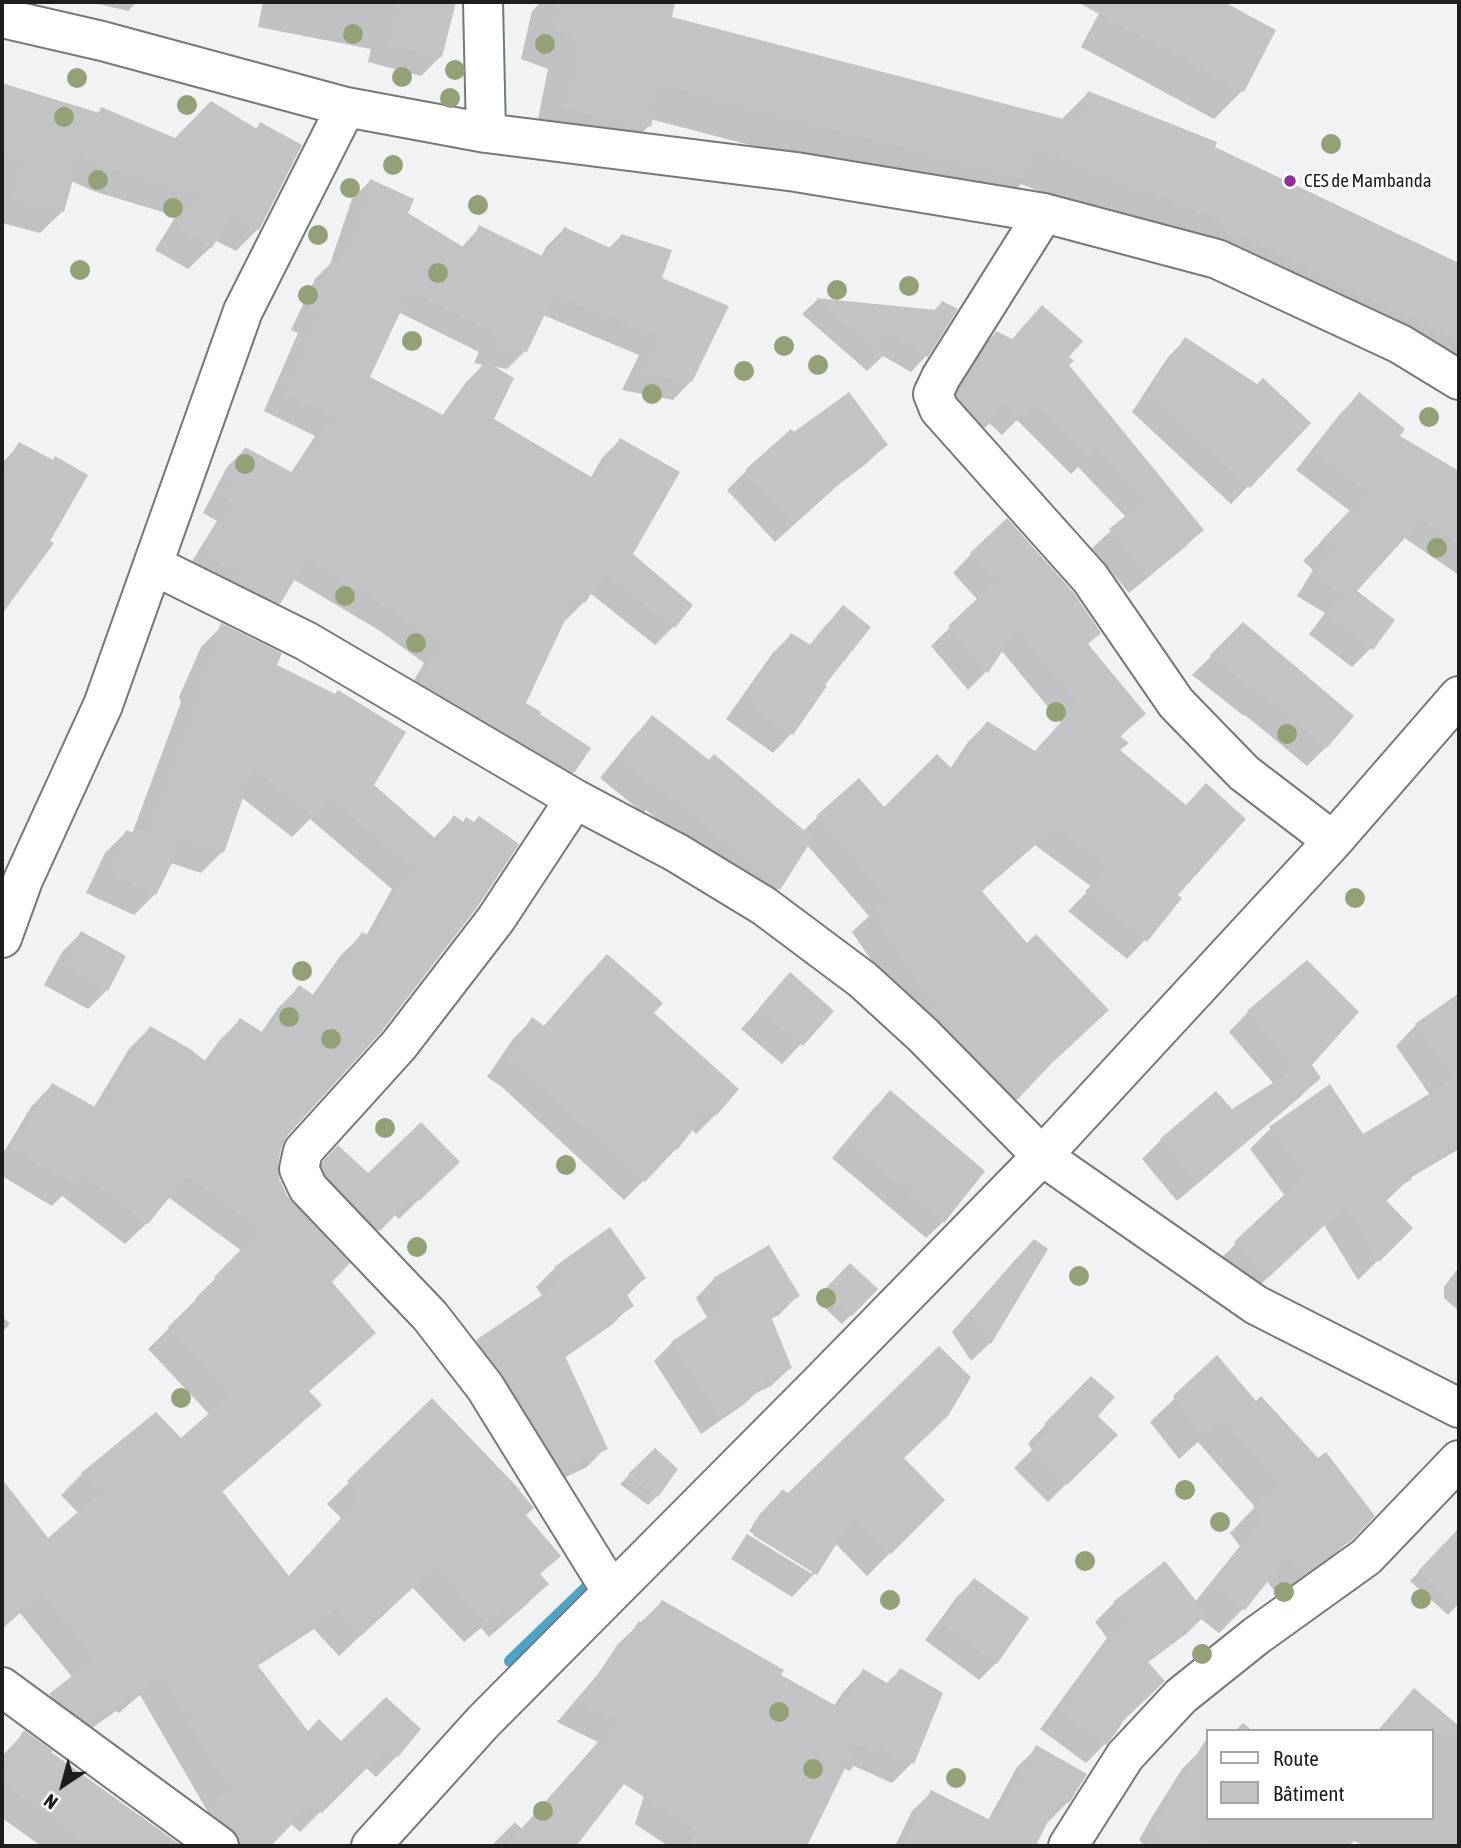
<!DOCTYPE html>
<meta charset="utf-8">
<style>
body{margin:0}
#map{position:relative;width:1461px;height:1848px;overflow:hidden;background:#f1f2f4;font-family:"Asap Condensed",sans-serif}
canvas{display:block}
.frame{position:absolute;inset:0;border:4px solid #1d1e1f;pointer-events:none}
.legend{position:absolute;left:1206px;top:1729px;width:228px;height:91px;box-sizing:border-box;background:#fff;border:2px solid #a5a5a5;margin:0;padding:9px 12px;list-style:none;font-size:21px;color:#1d1e1f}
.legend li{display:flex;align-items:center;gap:14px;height:35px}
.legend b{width:35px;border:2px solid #a5a5a5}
.north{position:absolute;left:28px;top:1750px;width:70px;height:70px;-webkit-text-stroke:5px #fff;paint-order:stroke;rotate:216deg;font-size:19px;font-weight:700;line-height:28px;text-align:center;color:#1d1e1f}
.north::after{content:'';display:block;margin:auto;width:24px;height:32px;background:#1d1e1f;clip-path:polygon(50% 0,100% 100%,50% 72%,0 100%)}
</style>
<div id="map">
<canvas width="1461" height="1848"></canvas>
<div class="frame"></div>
<ul class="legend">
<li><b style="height:9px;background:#fff"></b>Route</li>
<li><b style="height:19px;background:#c2c3c5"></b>Bâtiment</li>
</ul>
<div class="north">N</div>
</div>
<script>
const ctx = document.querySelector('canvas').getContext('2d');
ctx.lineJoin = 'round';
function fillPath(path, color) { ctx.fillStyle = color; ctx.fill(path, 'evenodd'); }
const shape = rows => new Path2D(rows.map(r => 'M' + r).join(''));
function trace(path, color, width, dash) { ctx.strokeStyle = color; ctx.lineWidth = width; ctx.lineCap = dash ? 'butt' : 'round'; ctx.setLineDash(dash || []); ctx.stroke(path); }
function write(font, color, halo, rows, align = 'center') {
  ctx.font = font + ' "Asap Condensed",sans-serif'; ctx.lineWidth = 5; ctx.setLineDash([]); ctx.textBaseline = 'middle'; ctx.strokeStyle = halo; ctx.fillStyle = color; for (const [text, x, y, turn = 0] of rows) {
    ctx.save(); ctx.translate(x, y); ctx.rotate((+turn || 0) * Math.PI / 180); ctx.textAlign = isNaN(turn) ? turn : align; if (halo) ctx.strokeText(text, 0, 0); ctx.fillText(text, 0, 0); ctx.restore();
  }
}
fillPath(shape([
 [90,2,137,2,128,11],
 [263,2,455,2,441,56,421,76,368,62,371,49,258,27],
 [541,2,673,2,670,18,1061,120,1088,93,1212,147,1459,265,1459,385,1194,253,1021,184,996,209,650,119,649,126,619,156,534,139,548,69,521,59,532,11],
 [1105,2,1220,2,1274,31,1242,91,1214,119,1081,47],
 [2,85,97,114,101,109,175,140,255,130,260,124,258,229,236,251,214,240,211,247,188,269,155,250,176,216,93,191,71,181,63,211,40,233,2,223],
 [370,181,406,214,461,248,480,227,541,257,546,247,564,229,609,248,621,236,660,279,691,381,673,400,622,390,639,355,543,315,525,351,507,369,491,366,492,420,590,479,602,458,620,440,630,555,691,605,673,627,655,645,590,593,584,602,566,620,563,619,524,703,573,772,555,790,402,701,424,663,380,631,293,579,279,603,260,621,186,571,217,521,203,513,227,467,245,449,291,473,315,436,264,411,298,333,291,330,315,279,330,264,352,199],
 [398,312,479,352,474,363,484,365,467,381,441,417,368,377],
 [817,300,933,311,942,303,926,356,911,372,883,356,867,371,802,314],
 [996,333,1011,341,1067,357,1067,365,1202,530,1184,548,1129,593,1092,548,1126,517,1078,467,1071,474,1017,420,1002,435,988,422,966,444,949,397,978,351],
 [1185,340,1308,423,1231,504,1132,412,1168,357],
 [1359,395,1397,437,1459,473,1459,575,1403,537,1354,591,1371,648,1352,667,1309,634,1325,613,1297,596,1313,570,1303,561,1350,511,1296,470,1340,414],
 [794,434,886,445,866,464,834,488,775,542,727,490,746,471],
 [20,444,6,606,2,617,2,463],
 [971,554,1087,645,1144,714,1120,737,1119,751,1175,895,1145,940,1127,959,1068,911,1092,887,1035,845,981,892,1037,1077,997,1117,913,1021,852,932,869,916,807,845,779,888,760,907,646,810,643,813,600,778,633,737,652,718,803,831,818,817,884,809,950,769,968,742,987,723,1034,753,1061,723,1001,650,986,672,968,690,931,646,978,600,953,573],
 [843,608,823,685,791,734,773,753,726,719,772,654,791,635,809,646,825,626],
 [1243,625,1326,747,1307,766,1245,715,1244,716,1192,675],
 [222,626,274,666,371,786,433,839,454,817,285,1135,276,1164,277,1178,329,1282,373,1333,352,1354,308,1392,319,1405,298,1426,221,1493,288,1577,341,1518,327,1504,432,1400,558,1556,539,1575,547,1584,526,1605,489,1637,481,1628,464,1642,412,1587,339,1656,314,1629,256,1667,308,1733,341,1744,418,1729,397,1756,376,1777,365,1767,300,1832,290,1823,268,1846,207,1846,188,1833,208,1812,140,1695,119,1713,116,1711,68,1745,29,1716,50,1696,73,1678,20,1613,2,1628,2,1515,18,1503,48,1541,79,1514,61,1495,82,1474,181,1440,210,1415,148,1349,197,1301,195,1299,242,1251,168,1197,147,1223,125,1244,62,1196,52,1206,2,1176,2,1155,31,1107,52,1085,94,1107,129,1049,150,1028,204,1062,219,1041,240,1020,261,1033,278,1008,299,987,312,996,341,955,363,934,366,936,392,889,310,819,292,837,241,797,222,852,201,873,171,863,155,894,134,915,86,893,105,853,126,832,132,834,181,702,179,697,201,647],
 [81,933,107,990,88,1009,44,985,62,952],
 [607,957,651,1014,715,1115,696,1134,691,1129,676,1149,624,1200,502,1087,487,1077,513,1039,532,1020,543,1027,587,976],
 [790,975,832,1011,782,1064,741,1029],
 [1459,995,1459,1149,1410,1178,1385,1202,1411,1228,1358,1280,1324,1225,1247,1297,1215,1264,1285,1196,1250,1149,1271,1128,1363,1136,1430,1095,1396,1046,1416,1025],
 [1248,1012,1310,1065,1319,1077,1300,1097,1177,1201,1142,1159,1161,1140,1216,1093,1232,1112,1274,1084,1229,1032],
 [890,1093,943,1222,926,1238,832,1158,873,1109],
 [338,1147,368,1175,457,1162,399,1219,394,1214,359,1249,307,1195,319,1166],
 [1034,1241,1046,1250,990,1343,971,1361,952,1332,1015,1260],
 [850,1265,876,1289,842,1324,816,1300],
 [1459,1267,1459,1311,1444,1298,1444,1287],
 [555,1268,644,1278,626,1297,631,1305,613,1324,564,1358,605,1448,587,1467,543,1488,459,1360,478,1342,543,1297,536,1287],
 [714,1279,797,1296,779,1315,771,1319,790,1368,771,1386,756,1393,743,1405,701,1434,654,1361,672,1343,708,1319,696,1298],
 [2,1317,10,1323,2,1333],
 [1217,1358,1350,1539,1325,1564,1279,1597,1266,1580,1243,1609,1219,1633,1201,1619,1186,1634,1147,1663,1120,1722,1105,1744,1086,1763,1040,1729,1107,1638,1095,1622,1114,1603,1165,1563,1195,1602,1240,1546,1230,1533,1255,1507,1198,1442,1179,1459,1150,1422],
 [1091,1378,1096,1416,1115,1435,1048,1502,1014,1468,1032,1450,1028,1443],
 [902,1459,943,1500,867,1576,835,1543,815,1573,792,1597,731,1559,747,1534,812,1574,812,1570,749,1531,759,1515,782,1491,789,1495],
 [629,1475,657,1496,648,1505,620,1484],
 [1459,1530,1459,1603,1448,1615,1410,1581],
 [974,1580,996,1663,979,1680,925,1640,956,1598],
 [662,1602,779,1676,834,1706,843,1692,863,1671,886,1684,900,1670,912,1763,892,1783,854,1766,849,1771,844,1768,812,1832,798,1846,668,1846,635,1824,668,1720,575,1844,579,1846,491,1846,515,1822,522,1829,598,1742,557,1722,598,1674,618,1644],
 [1414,1690,1446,1717,1459,1726,1459,1846,1364,1846,1354,1841,1349,1846,1140,1846,1142,1842,1139,1840,1152,1817,1182,1769,1201,1750,1207,1753,1207,1818,1431,1818,1431,1731,1377,1731],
 [1243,1723,1253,1731,1235,1731],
 [24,1733,49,1753,179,1846,41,1846,2,1818,2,1756],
 [1037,1748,1068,1802,1048,1822,1046,1820,1033,1846,895,1846,912,1811,932,1792,988,1820,1017,1767]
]), '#0003');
trace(shape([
 [510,1661,587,1587]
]), '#4ca4c8', 12);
fillPath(shape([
 [397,2,456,2,442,57,386,43],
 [557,2,675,2,672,17,1075,122,1088,91,1217,142,1215,147,1459,263,1459,341,1220,227,1223,222,1036,148,1028,179,659,83,651,127,564,109,577,39,551,28],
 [1077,2,1224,2,1276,30,1244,92],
 [2,83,99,113,101,107,175,138,211,101,257,129,260,122,302,145,259,230,231,215,212,248,175,227,197,194,115,169,80,154,64,212,10,197,19,163,2,157],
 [370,179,414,199,408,213,468,250,479,225,548,259,564,227,615,250,621,234,672,250,662,278,729,306,692,382,639,373,656,336,554,295,527,352,490,345,496,334,410,291,370,377,445,416,485,361,514,378,494,419,596,480,620,438,680,472,633,554,693,605,675,628,605,573,585,603,576,597,526,703,541,712,540,714,591,748,574,773,419,682,440,644,398,614,307,559,280,604,231,579,235,573,202,552,234,502,220,495,245,447,295,474,331,417,280,393,315,315,308,312,333,259,341,263],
 [816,298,936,310,942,301,958,309,928,357,888,335,884,357],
 [1042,305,1083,341,1069,357,1074,361,1069,365,1204,530,1148,576,1109,529,1145,500,1098,450,1090,457,1036,402,1021,418,1006,405,985,428,957,396,970,381,966,378,996,331,1012,339],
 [1185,337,1257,384,1263,378,1311,423,1250,488,1148,394],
 [849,392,888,445,856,469,795,524,745,470,791,429,794,432],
 [1359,392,1405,429,1400,436,1459,471,1459,544,1422,519,1357,591,1395,620,1373,650,1327,615,1343,594,1314,577,1331,550,1321,541,1367,492,1314,451],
 [19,442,53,460,55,456,88,475,50,541,54,543,2,614,2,470],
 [1007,518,1073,592,1101,633,1088,644,1146,714,1120,736,1129,743,1120,750,1186,805,1206,783,1246,819,1178,895,1182,898,1147,942,1085,891,1110,868,1055,828,982,891,1027,943,1036,934,1109,1010,1051,1064,1017,1100,925,1007,931,1002,870,912,889,899,816,816,859,778,884,807,937,754,954,771,987,721,1035,751,1078,703,1017,629,988,673,948,626,996,581,970,553],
 [843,605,871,627,825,685,827,686,793,735,743,700,791,633,811,645],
 [1243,622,1354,716,1327,748,1266,696,1264,698,1210,655],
 [221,623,282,653,277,665,335,694,338,690,406,732,374,785,437,840,454,815,463,822,466,817,474,822,479,816,519,844,478,906,382,1031,287,1136,282,1146,278,1164,279,1178,288,1197,350,1263,332,1282,376,1333,309,1391,322,1405,222,1491,289,1576,361,1496,347,1481,432,1398,520,1490,519,1490,534,1508,526,1515,561,1556,540,1574,549,1584,511,1617,503,1608,486,1622,435,1567,361,1636,336,1609,255,1662,308,1731,319,1719,341,1741,386,1697,421,1729,398,1757,388,1747,322,1813,312,1803,271,1846,241,1846,239,1837,232,1829,208,1811,228,1790,162,1676,141,1693,138,1691,90,1725,49,1694,95,1658,42,1593,2,1629,2,1479,48,1538,100,1493,81,1473,156,1412,181,1438,231,1394,168,1327,217,1279,214,1277,261,1229,187,1176,148,1224,82,1174,75,1186,12,1149,52,1083,99,1109,150,1026,190,1049,208,1063,240,1018,265,1034,299,985,315,996,362,932,372,937,412,867,330,797,314,817,253,768,224,853,184,839,156,895,106,872,126,830,134,833,136,829,145,832,202,680,200,675],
 [652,715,709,760,714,754,813,838,780,890,666,792,664,795,618,758],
 [81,931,126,956,108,991,62,965],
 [607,954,663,1003,654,1013,739,1089,716,1116,709,1109,677,1150,676,1149,645,1182,521,1068,505,1057,532,1017,544,1026],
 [1307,960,1359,1012,1312,1065,1321,1078,1197,1183,1160,1139,1216,1091,1232,1109,1296,1068,1247,1011],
 [790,972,834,1011,803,1046,758,1009],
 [1459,993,1459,1142,1408,1173,1412,1179,1383,1197,1413,1228,1379,1262,1345,1206,1268,1278,1234,1242,1305,1175,1269,1127,1330,1084,1363,1134,1454,1079,1415,1024],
 [890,1090,985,1171,944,1223,848,1140],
 [421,1122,460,1162,419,1201,414,1195,380,1231,326,1175,322,1166,323,1161,338,1145,368,1173],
 [610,1227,646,1278,626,1293,634,1306,564,1354,608,1449,562,1470,504,1375,476,1340,563,1281,554,1267],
 [1034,1239,1048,1249,991,1344,970,1312],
 [769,1245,800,1296,770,1314,792,1368,760,1382,764,1387,720,1416,671,1342,728,1303,713,1278],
 [850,1263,878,1289,852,1316,824,1290],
 [939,1346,971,1377,948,1416,904,1458,945,1500,891,1554,854,1516,817,1575,753,1535,782,1489,788,1493],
 [1217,1355,1256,1401,1261,1396,1318,1458,1326,1452,1375,1516,1352,1540,1304,1574,1289,1555,1245,1610,1212,1584,1263,1520,1253,1507,1282,1486,1223,1419,1204,1436,1173,1396],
 [1091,1376,1115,1397,1098,1416,1118,1435,1067,1485,1031,1449,1050,1433,1044,1424],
 [655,1448,678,1469,658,1497,628,1474],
 [1459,1528,1459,1608,1418,1571],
 [1165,1561,1207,1615,1147,1661,1165,1681,1123,1721,1116,1733,1106,1745,1058,1709,1125,1619,1113,1602],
 [974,1578,1029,1618,997,1664,941,1622],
 [662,1600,784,1670,781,1675,840,1708,863,1669,891,1685,900,1668,943,1693,914,1764,874,1746,871,1751,857,1744,807,1846,690,1846,697,1831,624,1784,576,1846,506,1846,617,1721,576,1701,618,1652,639,1621,644,1625],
 [1414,1688,1459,1726,1459,1731,1378,1731],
 [24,1730,53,1751,51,1752,182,1846,91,1846,6,1785,2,1787,2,1765],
 [1207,1738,1207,1846,1148,1846,1160,1822,1157,1821,1170,1796],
 [1036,1745,1087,1774,1069,1803,1060,1798,1037,1843,1044,1846,903,1846,931,1790,994,1822]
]), '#c2c3c5');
const street = shape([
 [483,2,486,133],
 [2,18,102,41,346,107,486,133,796,172,1044,213,1217,259,1400,344,1459,380],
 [1044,213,941,377,933,394,939,409,1090,578,1176,703,1244,773,1333,841],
 [153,565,306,641,575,799,677,853,764,906,863,980,923,1035,1042,1156,1256,1305,1459,1408],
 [575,799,496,919,399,1045,303,1151,299,1169,308,1188,430,1316,485,1387,612,1592],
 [2,938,23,880,103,705,243,311,346,107],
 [2,1687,219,1846],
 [371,1846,483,1722,821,1382,1042,1156,1333,841,1459,696],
 [1068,1846,1125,1756,1181,1696,1256,1636,1366,1557,1459,1460]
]);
trace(street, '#77787a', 42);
trace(street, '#fff', 38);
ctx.fillStyle = '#94a176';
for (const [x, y] of [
 [353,34],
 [545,44],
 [455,70],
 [402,77],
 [77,78],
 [450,98],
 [187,105],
 [64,117],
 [1331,144],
 [393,165],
 [98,180],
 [350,188],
 [478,205],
 [173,208],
 [318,235],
 [80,270],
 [438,273],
 [909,286],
 [837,290],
 [308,295],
 [412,341],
 [784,346],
 [818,365],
 [744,371],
 [652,394],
 [1429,417],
 [245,464],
 [1437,548],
 [345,596],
 [416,643],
 [1056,712],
 [1287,734],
 [1355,898],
 [302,971],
 [289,1017],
 [331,1039],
 [385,1128],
 [566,1165],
 [417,1247],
 [1079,1276],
 [826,1298],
 [181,1398],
 [1185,1490],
 [1220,1522],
 [1085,1561],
 [1284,1592],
 [1421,1599],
 [890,1600],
 [1202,1654],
 [779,1712],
 [813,1769],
 [956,1778],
 [543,1811]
]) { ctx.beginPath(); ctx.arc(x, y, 10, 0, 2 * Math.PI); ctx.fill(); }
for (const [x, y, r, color] of [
 [1290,181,7,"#8f2f97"]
]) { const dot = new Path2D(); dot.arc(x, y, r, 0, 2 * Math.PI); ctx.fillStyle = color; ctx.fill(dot); trace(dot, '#fff', 2.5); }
write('19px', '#1d1e1f', '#fff', [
 ["CES de Mambanda",1304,181]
], 'left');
</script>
